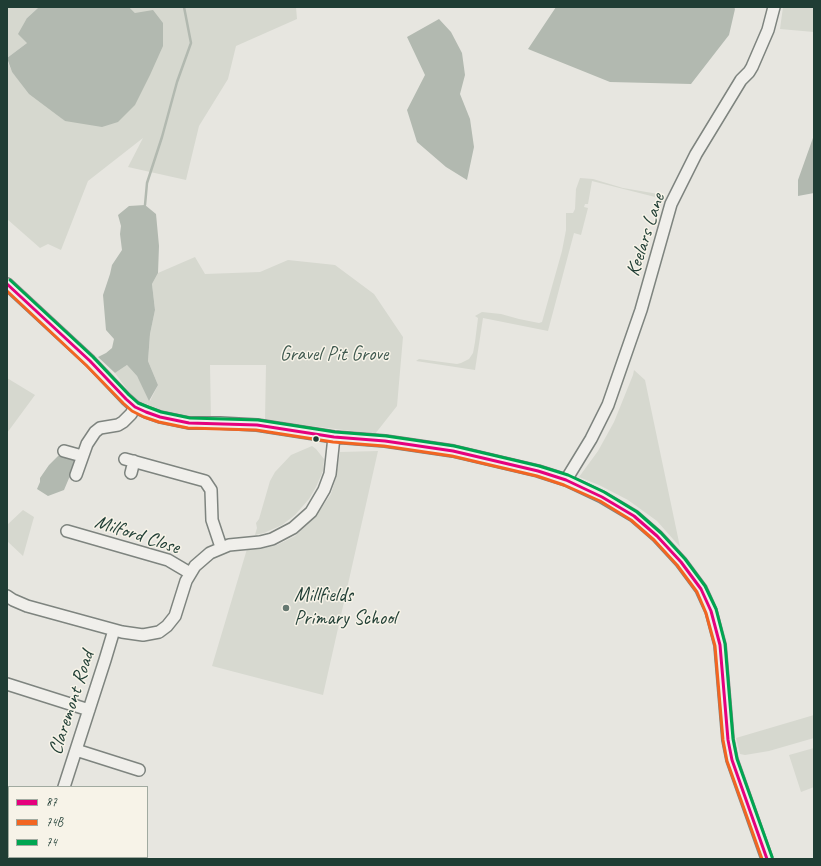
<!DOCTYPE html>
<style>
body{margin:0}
#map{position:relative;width:821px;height:866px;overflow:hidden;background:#e7e6e0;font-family:Caveat,sans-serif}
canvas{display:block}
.frame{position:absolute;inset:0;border:8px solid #1f3d34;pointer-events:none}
.legend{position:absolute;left:8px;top:786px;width:140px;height:72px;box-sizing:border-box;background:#f7f3e8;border:1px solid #a1aaa0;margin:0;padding:5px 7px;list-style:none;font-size:12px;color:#1f3d34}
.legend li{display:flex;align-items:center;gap:8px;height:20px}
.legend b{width:20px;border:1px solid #a1aaa0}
</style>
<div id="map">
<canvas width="821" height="866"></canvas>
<div class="frame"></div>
<ul class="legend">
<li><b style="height:5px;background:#e5007d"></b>87</li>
<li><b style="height:5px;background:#f26522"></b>74B</li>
<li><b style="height:5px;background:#00a651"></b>74</li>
</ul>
</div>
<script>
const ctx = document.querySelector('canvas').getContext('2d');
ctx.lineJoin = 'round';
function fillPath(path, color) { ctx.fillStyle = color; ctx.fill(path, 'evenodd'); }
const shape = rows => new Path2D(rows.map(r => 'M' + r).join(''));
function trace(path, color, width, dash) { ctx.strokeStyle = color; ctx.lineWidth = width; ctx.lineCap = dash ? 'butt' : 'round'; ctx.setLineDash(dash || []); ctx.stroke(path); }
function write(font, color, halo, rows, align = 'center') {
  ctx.font = font + ' Caveat,sans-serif'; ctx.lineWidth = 3; ctx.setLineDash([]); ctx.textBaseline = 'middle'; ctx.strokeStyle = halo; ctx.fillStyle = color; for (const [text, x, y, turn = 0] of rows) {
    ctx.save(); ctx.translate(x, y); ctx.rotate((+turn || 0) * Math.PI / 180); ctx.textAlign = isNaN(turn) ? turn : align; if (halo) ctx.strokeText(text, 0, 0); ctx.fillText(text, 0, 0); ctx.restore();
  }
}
fillPath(shape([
 [378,451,323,695,212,666,247,549,260,549,277,545,295,536,315,517,331,494,336,477,340,452],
 [814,748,814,787,801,792,789,755]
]), '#d7d9d0');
fillPath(shape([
 [7,7,39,7,27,18,27,43,7,58],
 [129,7,296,7,297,19,236,46,228,79,199,126,186,180,128,167,143,138,88,181,61,250,48,244,40,248,7,219,7,60,12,72,20,81,65,121,135,13],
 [783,7,814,7,814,32,780,29],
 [580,178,593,179,623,188,664,195,663,199,592,181,588,204,585,204,584,207,588,208,581,235,574,233,548,331,483,318,475,370,416,361,419,359,457,364,461,363,469,359,473,353,475,342,478,318,475,316,482,312,501,314,519,319,539,323,542,322,562,251,566,230,566,213,573,213,575,209,576,189],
 [195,257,205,274,260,272,288,260,335,265,374,294,403,337,397,406,375,434,265,420,266,365,210,365,211,419,184,419,157,414,137,403,115,373,127,365,137,376,150,401,158,385,148,361,150,334,155,310,152,284,158,273],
 [634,370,645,380,680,547,657,521,628,500,599,485,579,477,598,451,614,422,633,375],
 [7,378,35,395,7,433],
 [312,446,316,449,324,459,323,471,316,487,309,499,295,515,282,525,264,533,255,535,257,528,256,523,259,519,270,481,275,472,291,455],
 [23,510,34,517,23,556,7,541,7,525],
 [814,715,814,738,769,751,745,755,740,754,736,738]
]), '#d6d8cf');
fillPath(shape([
 [39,7,129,7,135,13,153,10,163,23,163,46,150,75,135,105,118,122,102,127,65,121,29,94,12,72,7,58,27,43,18,34,27,18],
 [556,7,734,7,735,9,729,35,691,84,610,82,528,49],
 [439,19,451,32,462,53,465,75,460,94,470,119,474,147,467,180,446,167,417,142,407,110,425,75,407,37],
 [814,135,814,193,798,196,798,180],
 [145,205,156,214,159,246,158,273,152,284,155,310,150,334,148,361,158,385,149,401,137,376,127,365,115,373,98,357,106,353,112,348,114,339,106,330,103,295,110,274,112,265,122,250,120,234,121,226,118,215,129,206],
 [60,454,73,458,75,464,64,490,48,496,37,489,40,482,40,478,49,465]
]), '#b2b9b0');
trace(shape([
 [145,205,147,183,162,137,177,82,191,43,184,7]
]), '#b2b9b0', 2.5);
const minor = shape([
 [7,284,90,361,126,399,135,407,146,412,160,417,189,423,220,423,257,425,334,437,385,441,453,451,538,471,566,480,602,497,634,516,657,536,681,562,701,589,711,611,720,645,728,740,732,760,767,859],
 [64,451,82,456],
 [125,459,205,481,211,490,212,520,221,547],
 [131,473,134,461],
 [76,475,87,444,95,432,100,428,118,425,123,422,131,414,135,407],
 [566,480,591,439,608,405,641,310,671,204,696,154,741,80,749,72,752,67,768,30,774,7],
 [67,531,168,560,190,573],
 [7,596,13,600,27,606,122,632,143,635,159,632,167,626,175,616,186,581,195,566,210,553,229,545,260,542,272,539,293,528,311,512,324,490,330,474,334,437],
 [7,684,89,710],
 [76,750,139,770],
 [64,787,105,660,114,630],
 [7,810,9,811]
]);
trace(minor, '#7e847f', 14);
trace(minor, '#f0efeb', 11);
trace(shape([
 [7,284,90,361,126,399,135,407,146,412,160,417,189,423,257,425,334,437,385,441,453,451,538,471,566,480,602,497,634,516,657,536,681,562,701,589,711,611,720,645,728,740,732,760,767,859]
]), '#e5007d', 3);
trace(shape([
 [7,291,86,365,123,403,132,411,144,417,159,422,188,428,256,430,333,442,384,446,452,456,537,476,564,485,600,501,631,520,654,540,677,565,697,592,706,613,715,646,723,740,727,761,762,859]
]), '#f26522', 3);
trace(shape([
 [10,280,93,357,129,395,138,403,148,407,161,412,190,418,258,420,335,432,386,436,454,446,539,466,568,475,604,492,637,512,661,533,685,559,705,586,716,609,725,644,733,739,737,759,772,857]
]), '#00a651', 3);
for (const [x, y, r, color] of [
 [316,439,3.5,"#1f3d34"],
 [286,608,4,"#657870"]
]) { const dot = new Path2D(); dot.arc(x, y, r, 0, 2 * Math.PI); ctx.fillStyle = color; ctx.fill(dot); trace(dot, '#f7f3e8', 1.5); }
write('20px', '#1f3d34', '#f7f3e8', [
 ["Keelars Lane",646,235,-72],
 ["Milford Close",137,535,18],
 ["Claremont Road",72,703,-72]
]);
write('20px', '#415a50', '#f7f3e8', [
 ["Gravel Pit Grove",334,355]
]);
write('20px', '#1f3d34', '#f7f3e8', [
 ["Millfields",294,596],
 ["Primary School",294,619]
], 'left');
</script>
